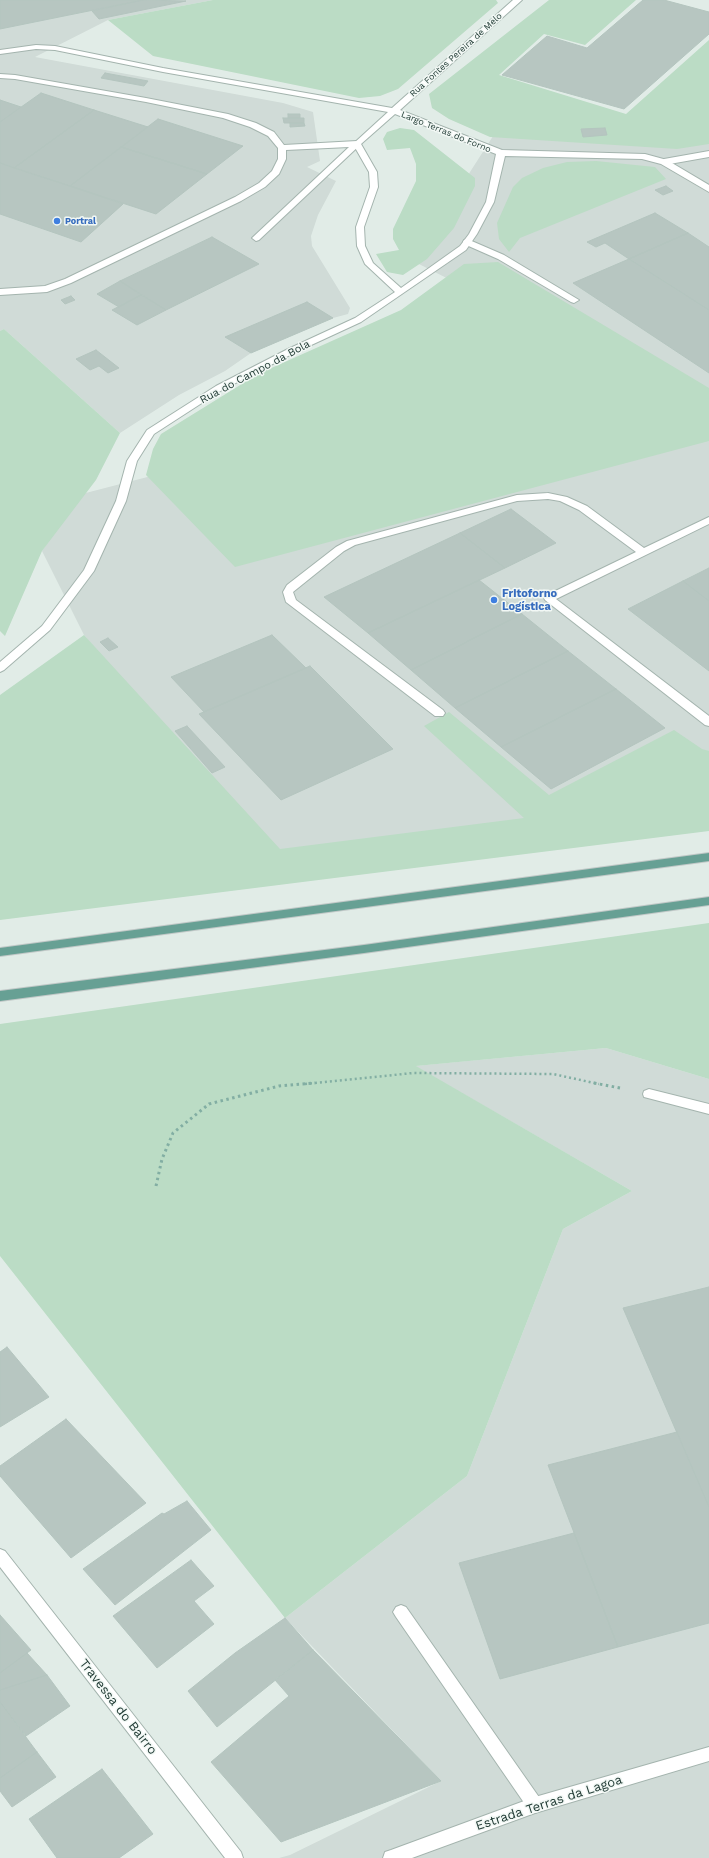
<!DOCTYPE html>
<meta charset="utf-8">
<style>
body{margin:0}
canvas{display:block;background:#e1ece7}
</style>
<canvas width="709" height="1858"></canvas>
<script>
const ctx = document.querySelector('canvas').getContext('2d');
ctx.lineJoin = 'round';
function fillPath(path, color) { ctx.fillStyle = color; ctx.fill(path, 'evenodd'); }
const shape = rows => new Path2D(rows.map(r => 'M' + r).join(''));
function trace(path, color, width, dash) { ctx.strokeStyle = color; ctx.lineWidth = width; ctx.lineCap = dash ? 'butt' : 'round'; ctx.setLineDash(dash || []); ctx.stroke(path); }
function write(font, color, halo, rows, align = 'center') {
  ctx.font = font + ' "Work Sans",sans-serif'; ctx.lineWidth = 3; ctx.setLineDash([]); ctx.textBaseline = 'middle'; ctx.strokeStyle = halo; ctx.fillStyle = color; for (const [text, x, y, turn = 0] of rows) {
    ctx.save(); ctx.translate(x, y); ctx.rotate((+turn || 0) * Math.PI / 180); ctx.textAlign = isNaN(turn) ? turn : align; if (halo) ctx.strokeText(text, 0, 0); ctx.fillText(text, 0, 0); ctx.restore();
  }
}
fillPath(shape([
 [0,0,213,0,108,20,35,57,283,103,313,112,320,161,307,167,336,181,318,215,311,236,312,246,350,308,348,314,333,318,251,353,225,371,179,395,120,433,4,329,0,331],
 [709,125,709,411,413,261,495,133],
 [709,417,709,793,270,865,84,635,42,551,78,495,159,474],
 [606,1048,709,1079,709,1858,279,1858,290,1855,441,1781,285,1618,467,1476,563,1229,632,1191,415,1066]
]), '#d0dbd7');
fillPath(shape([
 [213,0,496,0,498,3,398,89,380,96,359,98,153,56,108,20],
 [549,0,636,0,585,45,544,34,499,75,626,114,709,40,709,144,677,149,490,137,449,119,432,108,429,94],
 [400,128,414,130,475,178,475,186,454,228,427,259,403,275,387,272,376,254,399,250,393,239,393,229,416,181,416,164,410,148,387,150,383,139,387,132],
 [596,161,655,167,666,179,520,238,509,252,499,239,497,223,513,187,522,178,543,168,567,162],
 [498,262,709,388,709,441,235,567,146,475,153,449,161,434,258,374,401,310,464,264],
 [4,329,120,433,96,480,42,551,5,636,0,631,0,331],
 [84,635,280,849,524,818,424,726,449,712,549,795,674,730,702,749,709,751,709,831,0,920,0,695],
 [709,923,709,1079,606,1048,416,1066,632,1191,563,1229,467,1476,285,1618,0,1256,0,1024]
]), '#bbdcc5');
const building = shape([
 [0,0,143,0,0,29,0,0],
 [143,0,186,1,99,19,92,11,143,0],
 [643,0,664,0,709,12,709,34,624,109,502,75,547,36,587,48,643,0],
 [105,73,148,81,144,86,101,78,105,73],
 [41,93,94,110,14,168,0,163,0,122,41,93],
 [0,100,21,107,0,122,0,100],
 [94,110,148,127,70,186,14,168,94,110],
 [288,114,300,114,300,118,288,118,288,114],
 [283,118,304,118,304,123,284,123,283,118],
 [158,119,243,146,207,174,121,147,158,119],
 [290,123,304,123,305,126,290,127,290,123],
 [605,128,607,135,583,137,581,129,605,128],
 [121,147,207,174,156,214,70,186,121,147],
 [0,163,70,186,123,204,81,242,0,214,0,163],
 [666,186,673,191,663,195,655,190,666,186],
 [655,213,688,233,629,259,605,243,596,247,587,242,655,213],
 [688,233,709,247,709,310,629,259,688,233],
 [212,237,259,264,166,310,120,281,212,237],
 [629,259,709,310,709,373,573,283,629,259],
 [120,281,141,295,119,307,97,294,120,281],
 [141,295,166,310,137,325,112,310,141,295],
 [71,296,75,300,65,304,61,300,71,296],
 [307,302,333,318,251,353,225,337,307,302],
 [96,350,119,368,108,373,99,366,90,370,76,359,96,350],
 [511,509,556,543,505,568,460,533,511,509],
 [460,533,505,568,368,633,324,597,460,533],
 [709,568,709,601,683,581,709,568],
 [479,580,522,614,411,670,368,633,479,580],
 [683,581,709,601,709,671,628,609,683,581],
 [522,614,568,651,455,708,411,670,522,614],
 [272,635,306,668,204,712,171,677,272,635],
 [108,638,118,647,109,651,100,642,108,638],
 [568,651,616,689,501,747,455,708,568,651],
 [310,666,393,749,281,800,199,714,310,666],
 [616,689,665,728,551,789,501,747,616,689],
 [187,726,225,767,212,773,175,731,187,726],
 [709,1287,709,1507,623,1308,709,1287],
 [7,1347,49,1397,0,1427,0,1352,7,1347],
 [66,1419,146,1503,71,1558,0,1476,0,1466,66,1419],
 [677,1432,709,1507,709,1623,618,1647,548,1465,677,1432],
 [187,1501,211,1530,115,1605,83,1569,162,1513,164,1514,187,1501],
 [574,1533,618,1647,500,1679,459,1563,574,1533],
 [191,1560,214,1586,194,1601,214,1624,157,1668,113,1616,191,1560],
 [0,1615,31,1650,0,1673,0,1615],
 [285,1618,313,1650,217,1727,188,1691,235,1653,285,1618],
 [313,1650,441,1781,281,1842,211,1762,289,1696,275,1680,313,1650],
 [27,1653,47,1675,0,1690,0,1673,27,1653],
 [47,1675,70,1706,26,1736,0,1702,0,1690,47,1675],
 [0,1702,37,1752,0,1778,0,1702],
 [37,1752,56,1777,12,1807,0,1791,0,1778,37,1752],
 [102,1769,153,1834,119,1858,57,1858,29,1819,102,1769]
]);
fillPath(building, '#b7c6c1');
trace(building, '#b4c5bf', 1);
const service = shape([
 [0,74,15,75,146,98,228,114,256,123,274,132,284,145,357,141,361,144,259,240,256,241,252,238,349,147,286,150,286,159,279,174,265,187,241,201,71,283,47,292,0,295,0,289,45,286,65,279,235,197,259,183,272,171,278,159,278,148,268,136,250,127,223,118,146,102,15,79,0,78,0,74],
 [709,151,709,157,664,165,660,162,664,159,709,151],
 [467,239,504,255,579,300,574,303,571,302,498,259,464,244,463,242,464,240,467,239],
 [548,493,567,497,587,506,644,548,709,517,709,524,556,599,709,716,709,726,705,725,545,600,544,598,545,596,636,552,579,510,560,501,548,499,517,501,355,545,344,551,293,592,296,600,443,710,445,713,443,716,435,716,286,602,283,592,287,585,336,547,347,541,517,495,548,493],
 [401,1605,406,1607,541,1800,543,1805,541,1810,535,1813,529,1810,396,1617,393,1612,396,1607,401,1605]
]);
const minor = shape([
 [513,0,522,0,400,110,502,150,645,154,667,160,709,185,709,192,661,164,642,159,505,156,494,202,477,234,466,250,361,322,294,353,222,390,154,434,137,461,126,501,94,571,50,630,4,670,0,672,0,662,42,626,84,570,116,501,127,461,147,430,216,386,288,349,355,318,395,292,365,264,357,246,356,227,370,187,369,172,353,144,388,112,163,72,55,50,36,49,0,54,0,50,36,45,55,46,163,68,392,108,513,0],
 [395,114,496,154,486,202,469,234,460,246,401,288,373,263,365,246,364,227,378,187,377,172,361,144,395,114],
 [649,1089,709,1104,709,1114,644,1097,643,1094,644,1091,649,1089],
 [0,1549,5,1551,241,1852,243,1858,225,1858,0,1567,0,1549],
 [709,1747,709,1761,535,1813,412,1858,383,1858,385,1852,391,1850,535,1797,709,1747]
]);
const primary = shape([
 [709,853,709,861,0,956,0,948,709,853],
 [709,897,709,905,364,953,0,1001,0,991,364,945,709,897]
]);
trace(service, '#a4b4ae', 2);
trace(minor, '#a4b4ae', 2);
trace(primary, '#c1c8c7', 2);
trace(shape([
 [305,1084,413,1073,553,1074,599,1084]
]), '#82aea3', 2.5, [2, 3]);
trace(shape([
 [594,1083,620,1088],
 [156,1186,162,1159,173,1133,209,1104,279,1086,315,1083]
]), '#82aea3', 3, [2.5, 3.5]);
fillPath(service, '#fff');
fillPath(minor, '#fff');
fillPath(primary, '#67a094');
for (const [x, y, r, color] of [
 [57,221,4,"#3f7fe0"],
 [494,600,4,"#3f7fe0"]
]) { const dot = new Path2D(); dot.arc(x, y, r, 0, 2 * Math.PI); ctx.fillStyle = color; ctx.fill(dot); trace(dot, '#f2f8f5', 1.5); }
write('9px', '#223c36', '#f2f8f5', [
 ["Rua Fontes Pereira de Melo",456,55,-42],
 ["Largo Terras do Forno",446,132,22]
]);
write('bold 9px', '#366cbe', '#f2f8f5', [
 ["Portral",65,221]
], 'left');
write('11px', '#223c36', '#f2f8f5', [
 ["Rua do Campo da Bola",255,372,-28]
]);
write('bold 11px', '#366cbe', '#f2f8f5', [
 ["Fritoforno",502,594],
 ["Logística",502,607]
], 'left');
write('13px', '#223c36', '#f2f8f5', [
 ["Travessa do Bairro",118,1707,52],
 ["Estrada Terras da Lagoa",549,1803,-18]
]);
</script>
